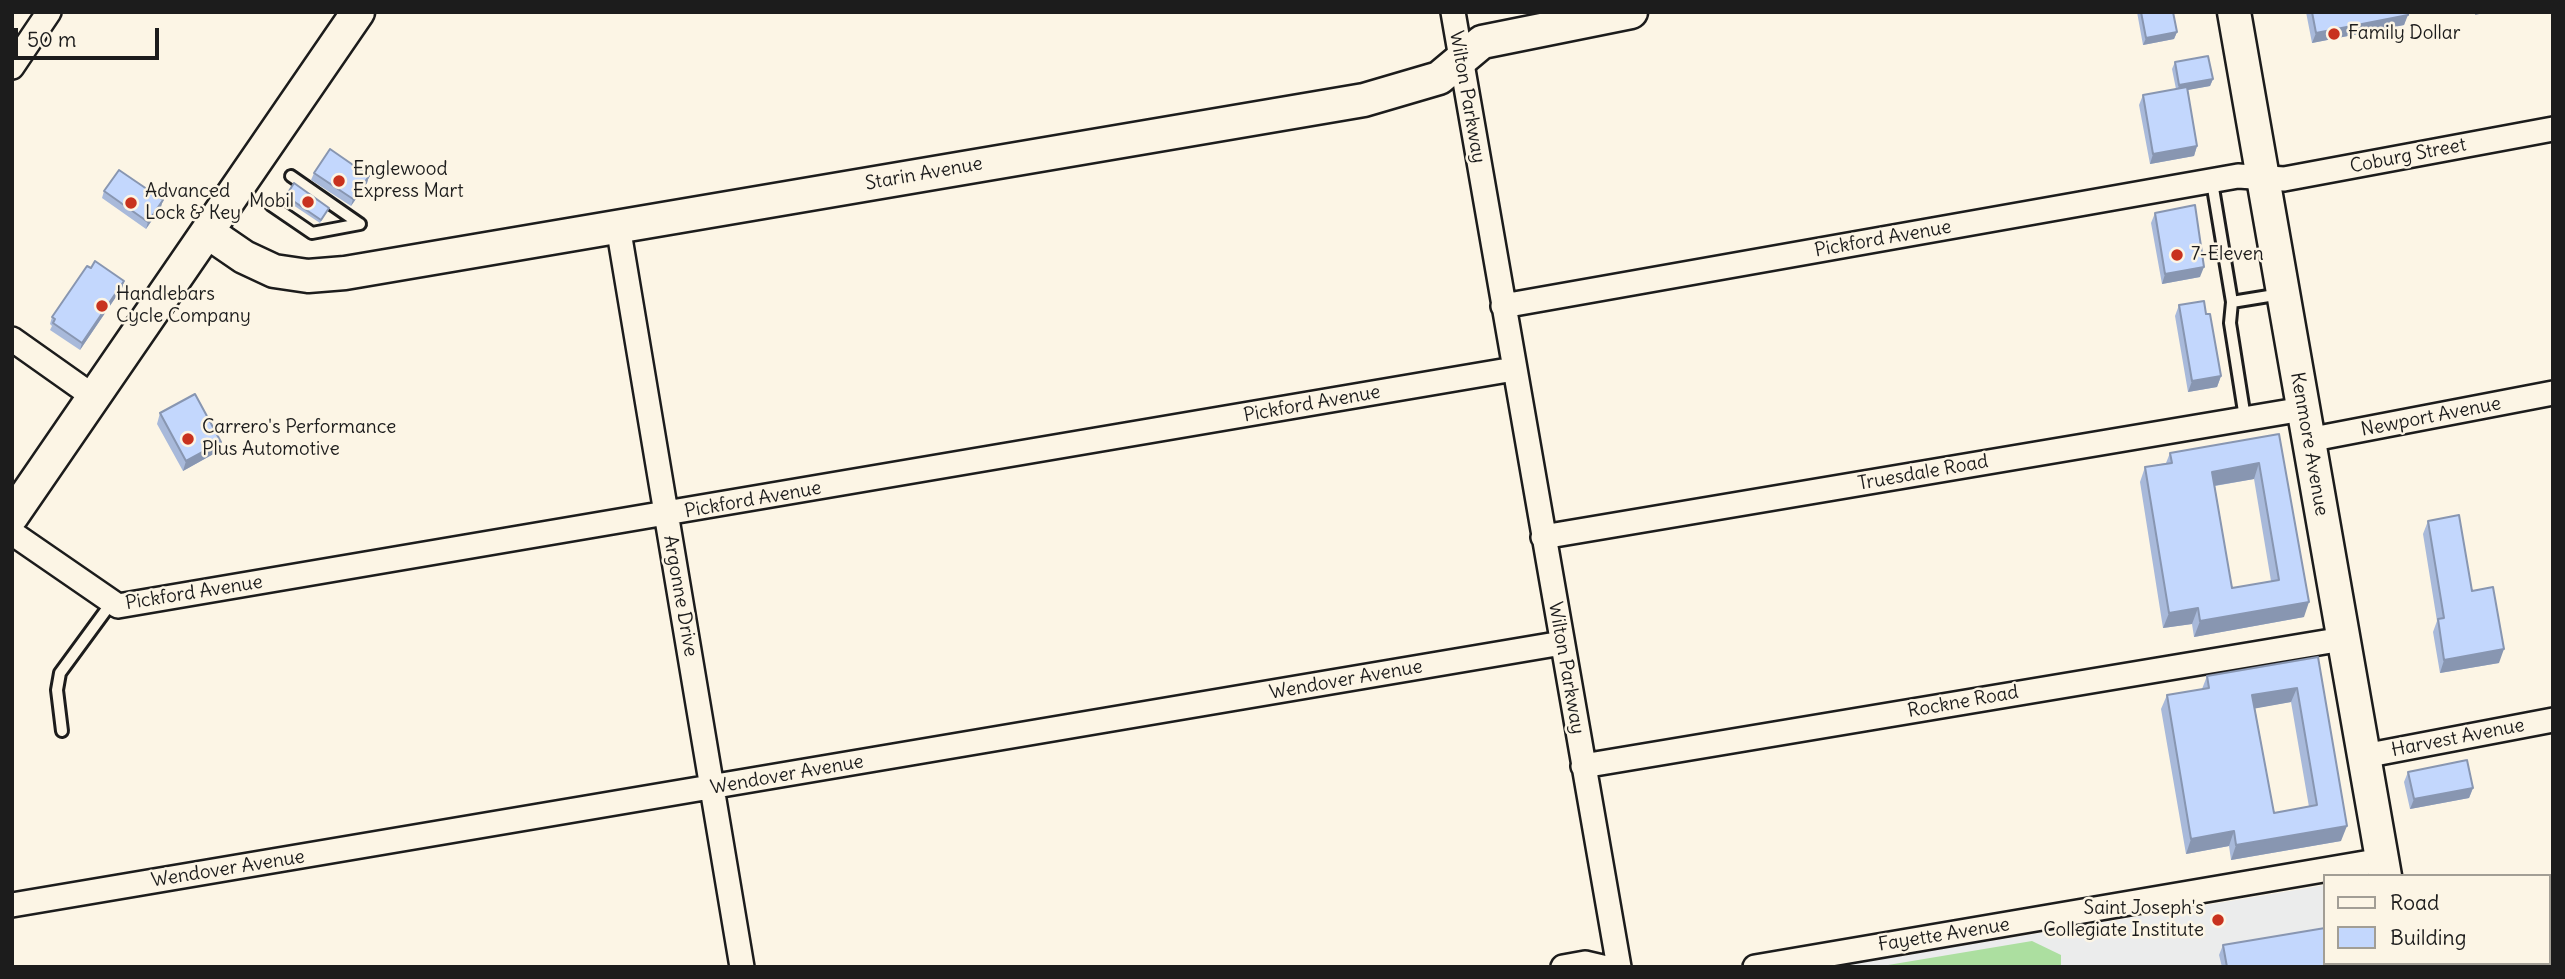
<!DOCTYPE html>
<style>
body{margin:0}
#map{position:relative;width:2565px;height:979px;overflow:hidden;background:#fcf5e5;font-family:Delius,sans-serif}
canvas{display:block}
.frame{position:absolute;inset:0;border:14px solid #1c1c1c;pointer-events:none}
.legend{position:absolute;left:2323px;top:874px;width:228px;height:91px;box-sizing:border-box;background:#fcf5e5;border:2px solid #a29e95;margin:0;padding:9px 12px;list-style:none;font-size:21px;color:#1c1c1c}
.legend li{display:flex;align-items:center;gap:14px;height:35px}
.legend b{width:35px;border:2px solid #a29e95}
.scale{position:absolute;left:14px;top:28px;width:145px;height:32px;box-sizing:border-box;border:4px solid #1c1c1c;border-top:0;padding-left:9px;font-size:21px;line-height:24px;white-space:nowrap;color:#1c1c1c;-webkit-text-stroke:5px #fcf5e5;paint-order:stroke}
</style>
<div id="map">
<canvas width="2565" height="979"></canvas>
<div class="frame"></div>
<ul class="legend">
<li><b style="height:9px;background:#fcf5e5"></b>Road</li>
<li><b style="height:19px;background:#c3d7fd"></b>Building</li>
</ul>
<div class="scale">50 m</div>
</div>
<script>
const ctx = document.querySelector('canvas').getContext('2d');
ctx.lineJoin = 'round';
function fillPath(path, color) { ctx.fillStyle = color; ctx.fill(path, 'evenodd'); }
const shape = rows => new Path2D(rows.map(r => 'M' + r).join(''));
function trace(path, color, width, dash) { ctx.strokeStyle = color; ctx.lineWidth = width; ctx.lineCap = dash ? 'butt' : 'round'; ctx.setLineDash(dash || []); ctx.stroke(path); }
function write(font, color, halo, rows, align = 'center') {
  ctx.font = font + ' Delius,sans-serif'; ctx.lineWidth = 5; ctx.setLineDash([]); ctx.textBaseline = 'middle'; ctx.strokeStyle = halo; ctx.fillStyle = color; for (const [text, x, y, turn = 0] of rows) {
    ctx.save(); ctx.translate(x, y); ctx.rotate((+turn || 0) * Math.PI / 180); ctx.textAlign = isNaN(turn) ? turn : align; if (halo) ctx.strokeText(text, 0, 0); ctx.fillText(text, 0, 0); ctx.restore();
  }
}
fillPath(shape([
 [2325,885,2325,963,2384,963,2385,967,1837,967]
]), '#ebecec');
fillPath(shape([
 [2032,941,2061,955,2061,967,1876,967]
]), '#acdfa0');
const lane = shape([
 [291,176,360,224],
 [2212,182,2232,302,2230,323,2245,418],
 [271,205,312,233,360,224],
 [2232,302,2281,294],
 [62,731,57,690,60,673,112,602]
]);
const street = shape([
 [1453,12,1619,967],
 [12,67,49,12],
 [618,226,742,967],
 [1503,306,2238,176,2284,179,2553,129],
 [12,339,94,397],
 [2308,440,2553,393],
 [12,533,118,606,1514,369],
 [1543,537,2303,409],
 [2364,756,2553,720],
 [1583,766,2343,639],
 [12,905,1562,643],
 [1563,967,1585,963,1602,967],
 [1755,967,2382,860]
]);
const secondary = shape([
 [2234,12,2385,876],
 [209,233,244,257,274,271,308,276,345,273,1364,100,1439,78,1482,42,1631,12],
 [12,516,358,12],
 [2400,963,2401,967]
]);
trace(lane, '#1c1c1c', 16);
trace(street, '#1c1c1c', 28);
trace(secondary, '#1c1c1c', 37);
trace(lane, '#fcf5e5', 10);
trace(street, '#fcf5e5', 23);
trace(secondary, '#fcf5e5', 32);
fillPath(shape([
 [2137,12,2173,12,2177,32,2174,39,2143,45],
 [2306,12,2408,12,2404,25,2312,43],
 [2175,62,2213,79,2210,86,2187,90,2197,146,2194,156,2150,164,2139,105,2143,95,2176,89,2172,69],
 [314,173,369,176,367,183,351,206,311,180],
 [104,191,161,207,146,229,102,198],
 [286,196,329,208,320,223,284,199],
 [2155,213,2200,277,2162,284,2151,223],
 [91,268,124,281,122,288,80,350,50,330,52,326,50,324,52,317],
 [2179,305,2206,314,2221,376,2217,387,2188,392,2175,316],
 [160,413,217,452,183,471,157,424],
 [2279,434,2304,617,2194,637,2192,624,2163,628,2140,482,2145,467,2166,463,2170,453],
 [2254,479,2271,581,2232,588,2215,486],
 [2428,521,2472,591,2499,663,2440,673,2433,632,2437,621,2423,534],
 [2318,657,2341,841,2231,860,2229,846,2186,854,2161,709,2167,695,2202,689,2207,676],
 [2291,702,2309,807,2274,813,2255,708],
 [2408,772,2473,788,2469,798,2410,809,2404,782],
 [2223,945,2344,967,2222,967,2219,955]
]), '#a8b9da');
fillPath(shape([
 [2476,12,2488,12,2475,15],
 [2408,15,2404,25,2312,43,2316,33],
 [2177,32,2174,39,2143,45,2146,38],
 [2213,79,2210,86,2177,92,2179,85],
 [2197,146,2194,156,2150,164,2153,154],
 [369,176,367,183,351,206,353,199],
 [163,200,161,207,146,229,148,222],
 [2204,267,2200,277,2162,284,2165,274],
 [124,281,122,288,80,350,82,343],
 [2221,376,2217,387,2188,392,2192,381],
 [221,442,217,452,183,471,186,461],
 [2259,463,2254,479,2207,487,2212,472],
 [2309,602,2304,617,2194,637,2200,621],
 [2198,608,2192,624,2163,628,2169,613],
 [2504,649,2499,663,2440,673,2444,660],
 [2297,688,2291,702,2247,710,2252,695],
 [2473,788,2469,798,2410,809,2414,799],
 [2347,826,2341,841,2231,860,2236,845],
 [2234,831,2229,846,2186,854,2191,839]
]), '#8896b1');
const building = shape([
 [2141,12,2173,12,2177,32,2146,38,2141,12],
 [2312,12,2408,12,2408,15,2316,33,2312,12],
 [2208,56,2213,79,2179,85,2175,62,2208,56],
 [2187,87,2197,146,2153,154,2143,95,2187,87],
 [330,149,369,176,353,199,314,173,330,149],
 [119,170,163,200,148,222,104,191,119,170],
 [294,183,329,208,321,220,286,196,294,183],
 [2195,205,2204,267,2165,274,2155,213,2195,205],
 [95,261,124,281,82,343,53,323,55,319,52,317,87,266,91,268,95,261],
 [2204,301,2206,314,2210,314,2221,376,2192,381,2179,305,2204,301],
 [195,394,221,442,186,461,160,413,195,394],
 [2279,434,2309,602,2200,621,2198,608,2169,613,2145,467,2172,463,2170,453,2279,434],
 [2259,463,2279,580,2232,588,2212,472,2259,463],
 [2459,515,2472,591,2493,587,2504,649,2444,660,2438,619,2444,618,2428,521,2459,515],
 [2318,657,2347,826,2236,845,2234,831,2191,839,2167,695,2209,688,2207,676,2318,657],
 [2297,688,2317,805,2274,813,2252,695,2297,688],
 [2467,760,2473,788,2414,799,2408,772,2467,760],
 [2325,928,2325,963,2345,963,2345,965,2342,967,2227,967,2223,945,2325,928]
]);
fillPath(building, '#c3d7fd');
trace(building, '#8896b1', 2);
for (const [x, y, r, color] of [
 [2334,34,7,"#c8321e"],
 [339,181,7,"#c8321e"],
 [308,202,7,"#c8321e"],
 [131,203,7,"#c8321e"],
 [2177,255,7,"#c8321e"],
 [102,306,7,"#c8321e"],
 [188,439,7,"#c8321e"],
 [2218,920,7,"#c8321e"]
]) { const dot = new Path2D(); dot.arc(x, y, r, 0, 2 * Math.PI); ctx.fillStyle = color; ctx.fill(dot); trace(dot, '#fcf5e5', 2.5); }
write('19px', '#1c1c1c', '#fcf5e5', [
 ["Family Dollar",2348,34],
 ["Englewood",353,170],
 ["Express Mart",353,192],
 ["Advanced",145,192],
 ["Lock & Key",145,214],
 ["Mobil",294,202,"right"],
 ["7-Eleven",2191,255],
 ["Handlebars",116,295],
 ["Cycle Company",116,317],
 ["Carrero's Performance",202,428],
 ["Plus Automotive",202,450],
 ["Saint Joseph's",2204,909,"right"],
 ["Collegiate Institute",2204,931,"right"]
], 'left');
write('19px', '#1c1c1c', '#fcf5e5', [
 ["Wilton Parkway",1467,97,80],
 ["Coburg Street",2408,156,-11],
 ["Starin Avenue",924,174,-10],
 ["Pickford Avenue",1883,239,-10],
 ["Pickford Avenue",1312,404,-10],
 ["Newport Avenue",2431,417,-11],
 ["Kenmore Avenue",2309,444,80],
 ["Truesdale Road",1923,473,-10],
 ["Pickford Avenue",753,500,-10],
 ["Pickford Avenue",194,593,-9],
 ["Argonne Drive",680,596,80],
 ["Wilton Parkway",1566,668,80],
 ["Wendover Avenue",1346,680,-10],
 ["Rockne Road",1963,702,-10],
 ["Harvest Avenue",2458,738,-11],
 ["Wendover Avenue",787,775,-10],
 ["Wendover Avenue",228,869,-9],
 ["Fayette Avenue",1944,935,-9]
]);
</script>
